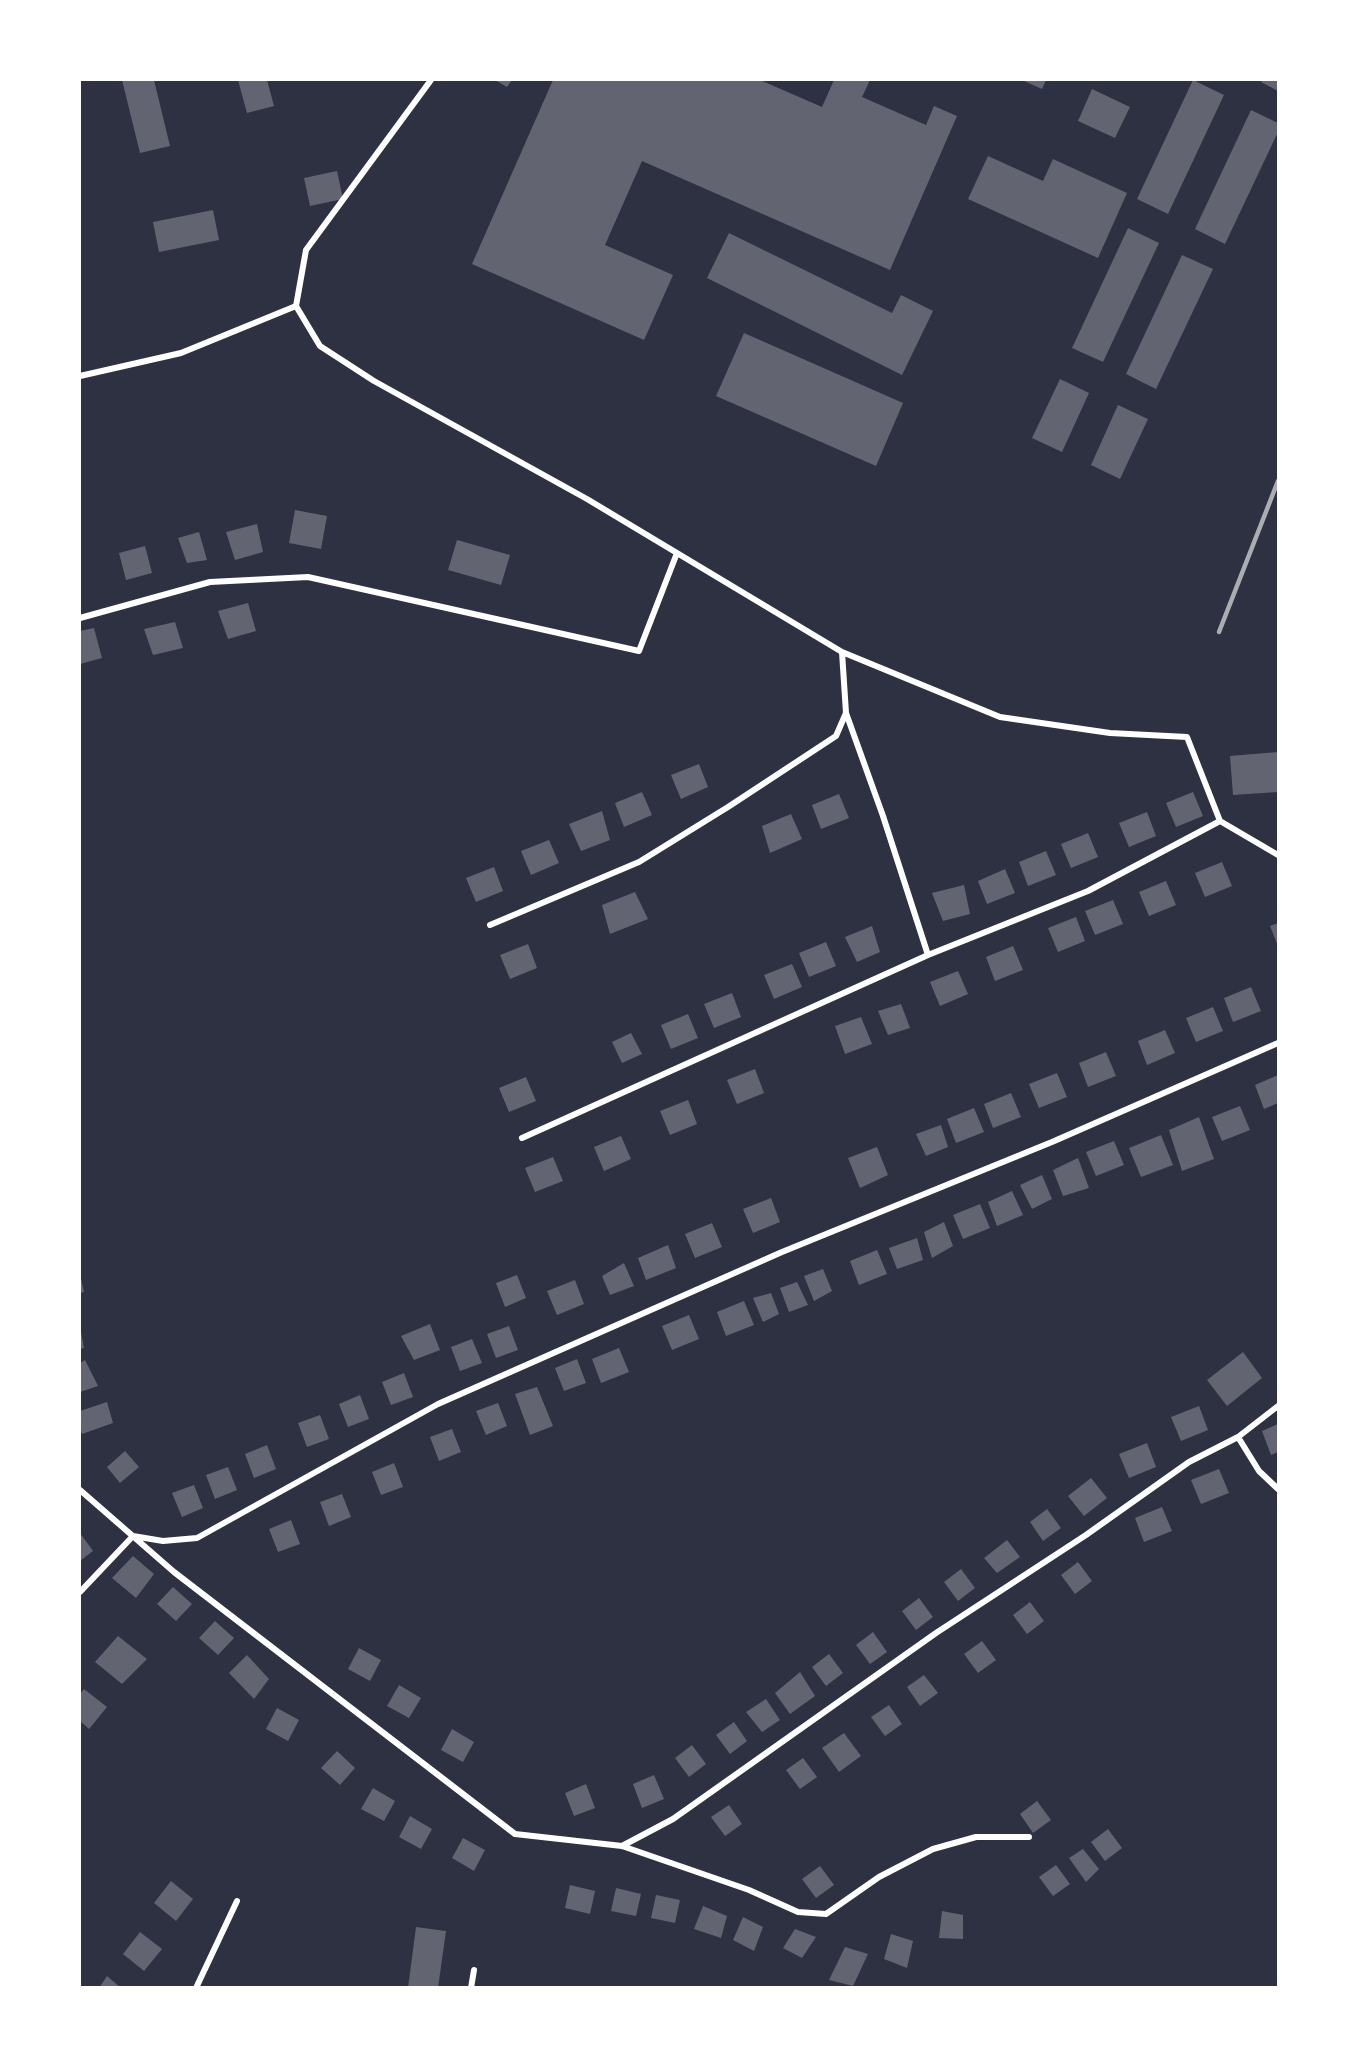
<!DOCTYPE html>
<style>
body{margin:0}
#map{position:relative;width:1358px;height:2067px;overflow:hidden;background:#2d3142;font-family:"Fira Sans",sans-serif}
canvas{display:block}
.frame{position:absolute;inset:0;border:81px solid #fff;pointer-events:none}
</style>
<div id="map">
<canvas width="1358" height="2067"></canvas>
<div class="frame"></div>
</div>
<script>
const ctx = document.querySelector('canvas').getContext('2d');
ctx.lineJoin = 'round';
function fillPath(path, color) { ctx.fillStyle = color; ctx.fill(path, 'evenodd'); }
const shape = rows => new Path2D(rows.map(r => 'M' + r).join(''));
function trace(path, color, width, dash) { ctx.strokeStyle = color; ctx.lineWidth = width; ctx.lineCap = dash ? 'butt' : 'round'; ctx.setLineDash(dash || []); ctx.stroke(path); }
fillPath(shape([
 [122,80,154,80,170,146,140,153],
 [238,80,267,80,274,106,247,113],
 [495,80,512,80,507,87],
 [553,80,760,80,822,107,834,80,870,80,862,97,926,125,934,106,957,116,890,270,642,161,605,245,673,275,644,340,472,264],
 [1022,80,1046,80,1042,89],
 [1193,80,1224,95,1168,214,1137,199],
 [1262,80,1278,80,1278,91,1261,82],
 [1092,89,1130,107,1115,138,1078,121],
 [1251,110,1278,123,1278,132,1225,244,1195,229],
 [988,156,1043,181,1053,159,1127,193,1098,258,968,199],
 [337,171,343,199,310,206,304,178],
 [213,210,219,240,159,252,153,222],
 [1128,228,1159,243,1103,362,1072,348],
 [729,233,892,313,901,295,933,311,902,375,707,278],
 [1182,255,1213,269,1156,389,1126,374],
 [744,333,903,403,876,466,716,396],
 [1060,379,1089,393,1062,452,1032,438],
 [1118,405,1148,419,1120,479,1091,465],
 [295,510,327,516,321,549,289,543],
 [257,524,263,552,235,560,226,532],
 [199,532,207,560,187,563,178,538],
 [457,540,510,555,501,585,448,570],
 [145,546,152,573,126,580,119,553],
 [248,603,256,631,228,639,218,611],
 [175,622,183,648,153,655,144,629],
 [94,628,102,658,80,664,80,631],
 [1278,752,1278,792,1233,795,1230,756],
 [699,764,708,787,681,799,671,775],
 [642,792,652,815,624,827,615,803],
 [1193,792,1203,816,1176,827,1166,803],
 [839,794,849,818,821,829,812,805],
 [602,811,610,840,581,851,569,824],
 [1147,812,1156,836,1129,847,1119,823],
 [791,814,802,839,770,853,762,826],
 [1088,833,1098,857,1071,868,1061,844],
 [549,840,559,863,531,875,521,851],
 [1046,851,1056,875,1028,886,1019,862],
 [1222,862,1232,886,1205,897,1195,873],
 [494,867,503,891,476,902,466,878],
 [1005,869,1015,893,987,904,978,881],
 [1166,881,1176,905,1149,916,1139,892],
 [964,885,970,914,943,921,932,893],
 [635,892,648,919,610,934,602,905],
 [1113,900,1123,924,1095,935,1085,911],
 [1076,917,1085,941,1058,952,1048,928],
 [1278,923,1278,946,1270,926],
 [872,926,880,952,857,962,845,937],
 [826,942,836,966,809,977,799,953],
 [528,944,537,968,510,979,500,955],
 [1013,946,1023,970,995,981,986,957],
 [792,964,802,987,774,999,764,975],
 [958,971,968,994,940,1006,930,982],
 [1251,987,1261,1011,1233,1022,1224,998],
 [732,993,741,1017,714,1028,704,1004],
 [901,1004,910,1028,888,1035,878,1011],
 [1213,1007,1223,1031,1196,1042,1186,1018],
 [688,1014,698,1038,671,1049,661,1025],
 [861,1017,872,1044,845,1054,835,1026],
 [1165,1030,1175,1053,1147,1065,1138,1041],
 [631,1033,642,1054,622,1063,612,1042],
 [1106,1052,1116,1076,1088,1087,1079,1063],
 [755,1069,764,1093,737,1104,727,1080],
 [1057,1073,1067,1097,1039,1108,1029,1084],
 [1278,1075,1278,1103,1264,1109,1255,1085],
 [526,1077,536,1101,509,1112,499,1088],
 [1011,1093,1021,1117,993,1128,984,1104],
 [688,1100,697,1124,670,1135,660,1111],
 [1240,1106,1250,1130,1222,1141,1212,1117],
 [974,1108,984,1132,956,1143,947,1119],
 [1199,1117,1214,1159,1182,1171,1169,1130],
 [941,1125,948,1147,926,1156,916,1134],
 [1161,1135,1173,1165,1141,1177,1129,1148],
 [621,1136,631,1159,604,1171,594,1147],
 [1114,1141,1124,1165,1096,1176,1086,1152],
 [877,1147,888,1175,860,1188,848,1158],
 [553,1157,563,1181,535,1192,525,1168],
 [1078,1158,1089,1188,1063,1196,1053,1170],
 [1042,1175,1052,1199,1032,1209,1020,1185],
 [1012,1191,1023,1215,997,1226,988,1202],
 [771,1198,780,1222,753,1233,743,1209],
 [980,1204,990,1228,963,1239,953,1215],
 [944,1222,953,1246,932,1258,924,1232],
 [712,1223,722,1247,695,1258,685,1234],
 [917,1238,923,1260,897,1269,889,1248],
 [668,1245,676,1268,646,1280,638,1258],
 [877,1250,887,1274,859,1285,850,1261],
 [624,1263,634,1286,610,1295,602,1276],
 [823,1269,832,1291,814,1301,804,1276],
 [80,1274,84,1292,80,1293],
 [517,1275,526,1298,505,1307,496,1283],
 [575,1280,584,1304,557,1315,547,1291],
 [797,1282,808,1305,789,1312,780,1288],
 [771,1293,779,1314,763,1322,753,1298],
 [744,1301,754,1325,726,1336,717,1312],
 [689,1315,699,1339,672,1350,662,1326],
 [430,1324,440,1350,414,1360,401,1336],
 [509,1326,518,1350,496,1358,487,1334],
 [81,1332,84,1348,80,1349,80,1332],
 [472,1339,482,1363,460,1371,451,1347],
 [619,1348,629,1372,601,1383,592,1359],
 [1243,1352,1262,1378,1227,1406,1207,1380],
 [577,1359,586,1383,564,1391,555,1368],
 [85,1360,98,1386,80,1392,80,1363],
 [404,1373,413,1397,391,1405,382,1382],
 [537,1387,553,1426,530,1435,515,1394],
 [360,1395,369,1419,348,1427,339,1404],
 [107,1402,113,1423,82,1434,80,1427,80,1411],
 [498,1403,507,1426,486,1435,476,1411],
 [1199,1406,1208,1430,1181,1441,1171,1417],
 [320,1415,329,1439,307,1447,298,1423],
 [1278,1424,1278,1452,1271,1455,1262,1431],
 [452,1429,461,1452,439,1461,430,1437],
 [1147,1443,1156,1467,1129,1478,1119,1454],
 [267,1445,276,1469,254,1478,245,1454],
 [125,1451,139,1467,120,1483,107,1467],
 [394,1463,403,1487,381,1495,372,1472],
 [228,1467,237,1490,215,1499,206,1475],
 [1219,1469,1229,1493,1201,1504,1191,1480],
 [1091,1478,1107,1498,1084,1516,1068,1496],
 [194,1485,203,1508,182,1517,172,1493],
 [342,1494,351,1517,329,1526,320,1502],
 [1162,1507,1172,1531,1144,1542,1135,1518],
 [1047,1509,1061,1528,1043,1541,1030,1522],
 [291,1520,300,1544,278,1552,269,1529],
 [80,1533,93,1551,80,1561],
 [1007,1540,1020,1557,997,1573,984,1558],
 [133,1556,154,1574,136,1598,112,1578],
 [1078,1562,1092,1581,1075,1594,1061,1575],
 [961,1569,975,1588,958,1601,944,1582],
 [173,1587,192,1604,176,1621,157,1604],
 [919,1598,933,1617,916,1630,902,1611],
 [1030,1602,1044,1621,1027,1634,1013,1615],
 [215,1621,234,1638,218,1655,199,1638],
 [873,1632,887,1652,870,1664,856,1645],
 [118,1636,147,1659,122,1684,95,1662],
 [982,1641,996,1660,978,1673,964,1654],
 [359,1648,381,1660,370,1681,348,1669],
 [829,1654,843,1673,826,1686,812,1667],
 [247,1655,269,1679,254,1699,229,1673],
 [800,1672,815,1696,790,1714,775,1693],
 [924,1675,938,1693,920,1706,907,1687],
 [399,1685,421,1698,409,1718,387,1706],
 [84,1689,107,1707,89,1729,80,1721,80,1694],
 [766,1699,780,1720,762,1732,746,1712],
 [889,1705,902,1724,885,1736,871,1717],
 [277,1708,299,1720,288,1741,266,1729],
 [734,1722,747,1741,730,1754,716,1735],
 [452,1729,474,1742,463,1762,441,1750],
 [844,1733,861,1756,839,1772,822,1748],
 [692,1745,706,1764,689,1777,675,1758],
 [337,1751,355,1768,340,1785,321,1768],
 [803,1758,817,1777,800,1789,786,1770],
 [654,1775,664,1799,642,1808,633,1784],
 [586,1784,595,1808,574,1816,565,1793],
 [373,1788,395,1801,384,1821,361,1809],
 [1037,1801,1051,1820,1033,1833,1020,1814],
 [729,1805,742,1824,725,1836,711,1817],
 [410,1816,432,1829,421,1849,399,1837],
 [1108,1829,1122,1848,1105,1861,1091,1842],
 [463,1838,485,1850,474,1871,452,1858],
 [1083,1849,1099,1869,1086,1882,1069,1858],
 [1056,1865,1070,1884,1053,1896,1039,1877],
 [820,1866,834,1885,816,1898,802,1879],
 [171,1881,193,1899,176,1921,154,1903],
 [570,1885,595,1891,590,1914,565,1908],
 [616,1888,641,1894,636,1916,611,1911],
 [656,1895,680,1900,675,1923,651,1918],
 [703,1906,727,1916,721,1938,694,1929],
 [942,1911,963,1915,963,1939,939,1938],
 [743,1917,763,1927,754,1951,733,1940],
 [416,1927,446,1931,438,1988,408,1988],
 [795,1929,816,1937,802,1958,783,1948],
 [140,1932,162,1949,144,1971,123,1954],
 [891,1934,913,1941,907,1968,884,1959],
 [845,1947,868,1954,853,1986,829,1980],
 [107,1976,121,1988,99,1988]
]), '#626471');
trace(shape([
 [431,80,306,250,296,306,320,346,374,381,587,499,842,652,1000,717,1110,733,1187,737,1220,821],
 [80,376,181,353,296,306],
 [80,618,210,582,308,577,639,651,677,553],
 [846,713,883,816,928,955],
 [490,925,639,862,728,807,836,736,846,713,842,652],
 [522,1138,928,955,1088,891,1220,821,1278,855],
 [1238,1437,1259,1471,1278,1489],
 [80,1490,174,1572,515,1834,622,1846,749,1890,798,1912,826,1914,879,1877,933,1849,976,1837,1029,1837],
 [80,1592,133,1536,163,1541,197,1538,438,1404,782,1252,1052,1142,1278,1043],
 [622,1846,673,1819,936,1633,1086,1535,1189,1462,1238,1437,1278,1406],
 [196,1988,237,1901],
 [471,1988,474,1970]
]), '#fff', 6);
trace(shape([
 [1219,632,1278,481]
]), '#abadb3', 4.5);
</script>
